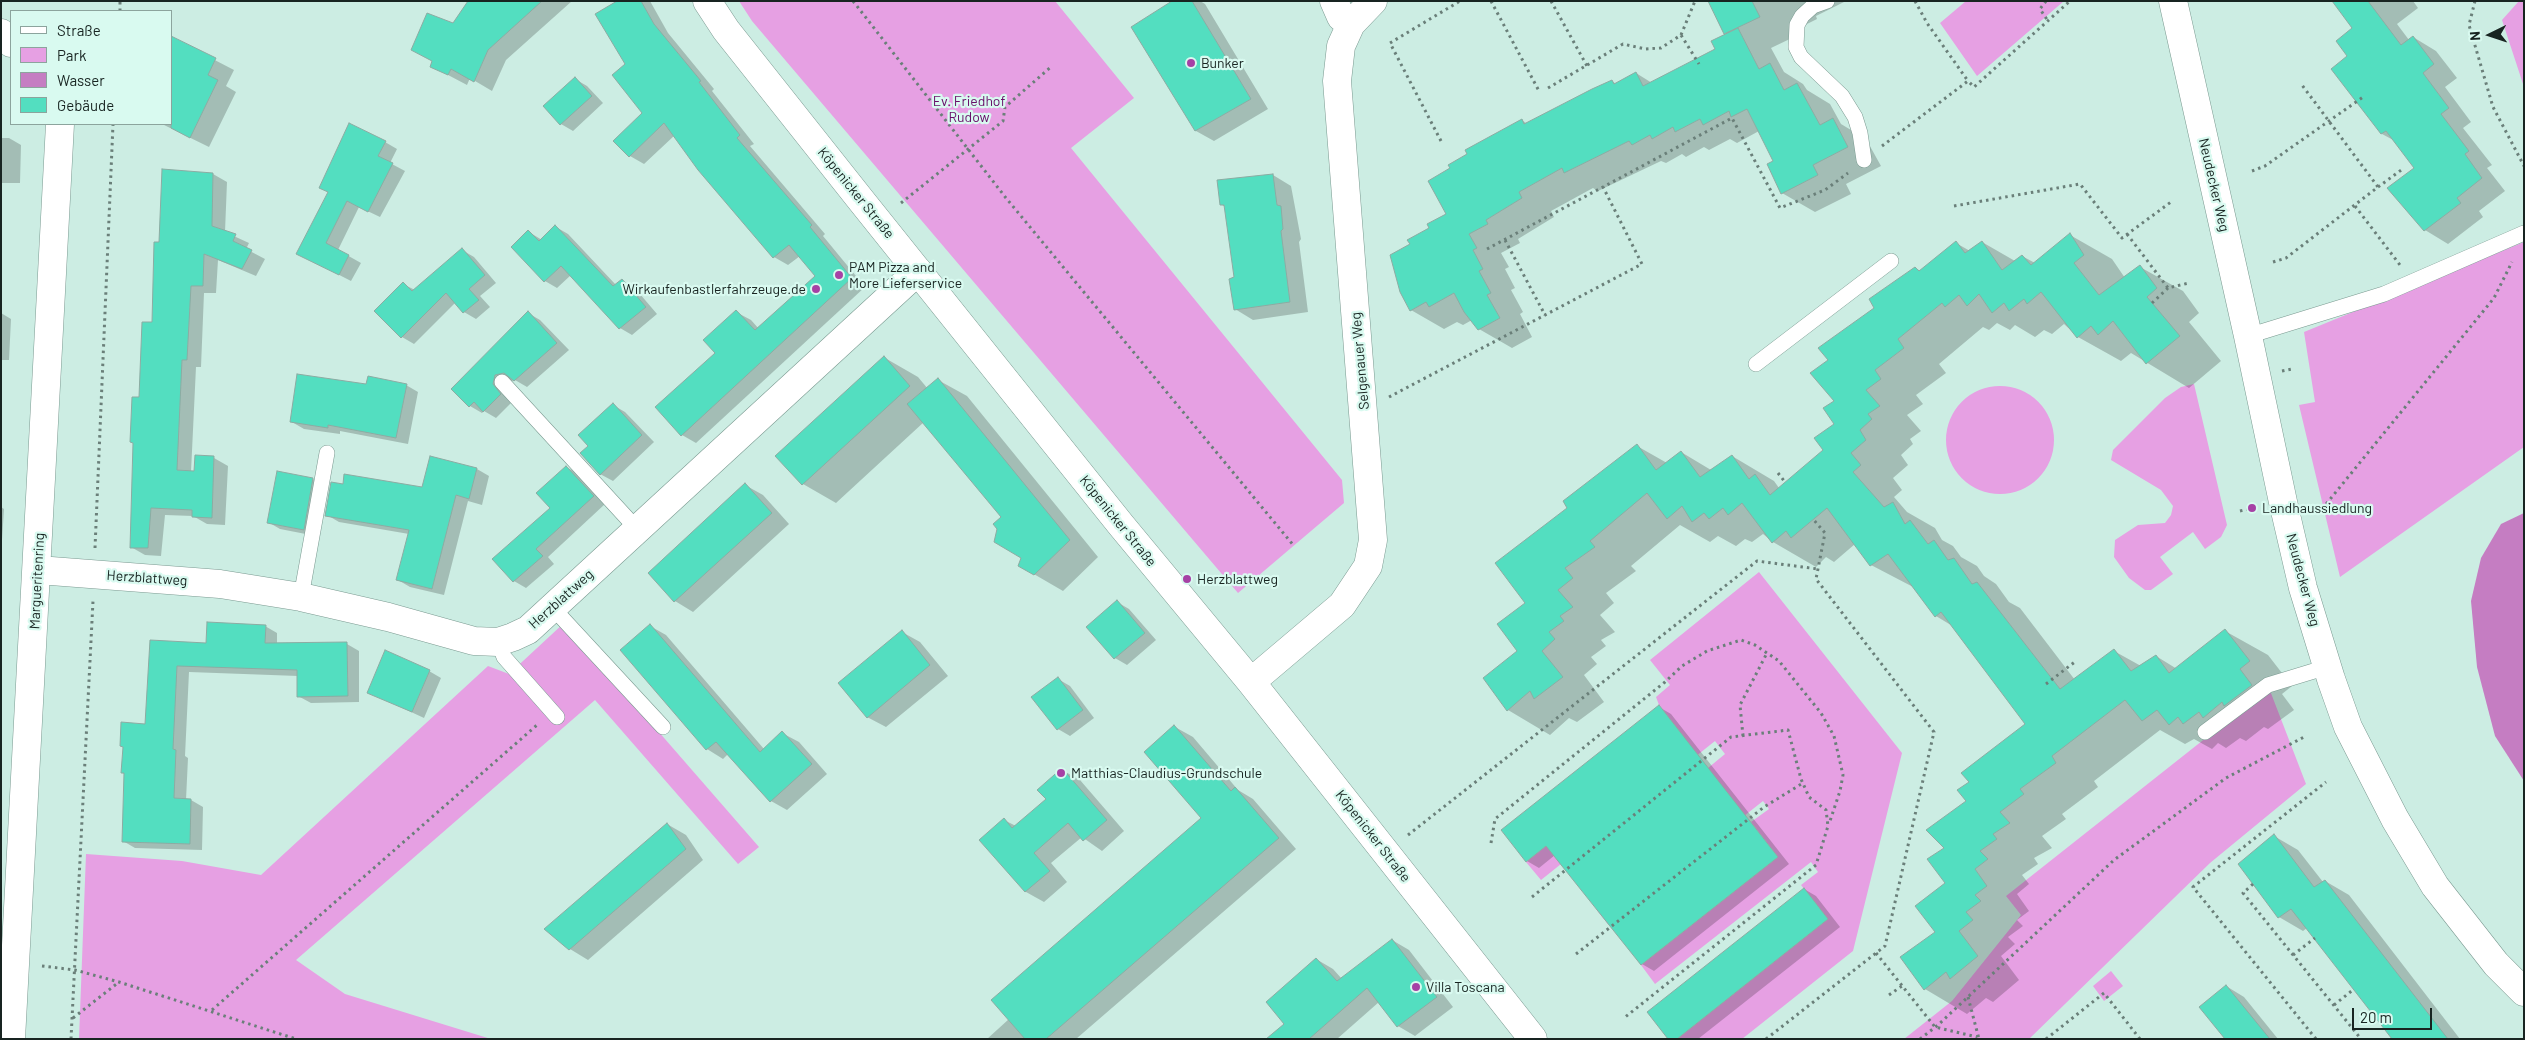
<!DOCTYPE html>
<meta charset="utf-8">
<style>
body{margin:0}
#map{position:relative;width:2525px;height:1040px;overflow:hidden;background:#ccede3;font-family:Barlow,sans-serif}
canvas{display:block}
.frame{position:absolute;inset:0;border:2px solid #182421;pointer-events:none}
.legend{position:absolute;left:10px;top:10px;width:162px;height:115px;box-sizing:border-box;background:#d9faf0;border:1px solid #8ca49d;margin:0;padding:6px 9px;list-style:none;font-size:15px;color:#182421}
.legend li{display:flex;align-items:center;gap:10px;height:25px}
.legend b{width:25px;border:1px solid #8ca49d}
.north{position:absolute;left:2465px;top:10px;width:50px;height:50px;-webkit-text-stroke:4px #d9faf0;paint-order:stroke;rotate:266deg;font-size:14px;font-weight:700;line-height:20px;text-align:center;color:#182421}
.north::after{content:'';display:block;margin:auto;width:18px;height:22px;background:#182421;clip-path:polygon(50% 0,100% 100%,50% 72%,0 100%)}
.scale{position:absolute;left:2352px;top:1008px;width:80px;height:22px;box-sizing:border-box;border:2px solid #182421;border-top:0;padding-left:6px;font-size:15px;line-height:18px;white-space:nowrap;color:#182421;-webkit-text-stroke:4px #d9faf0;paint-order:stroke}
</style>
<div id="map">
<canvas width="2525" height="1040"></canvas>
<div class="frame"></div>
<ul class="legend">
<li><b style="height:6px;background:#fff"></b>Straße</li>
<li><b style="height:14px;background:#e6a0e3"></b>Park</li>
<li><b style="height:14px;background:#c57dc2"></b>Wasser</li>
<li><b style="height:14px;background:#53dec0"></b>Gebäude</li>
</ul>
<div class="north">N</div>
<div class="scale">20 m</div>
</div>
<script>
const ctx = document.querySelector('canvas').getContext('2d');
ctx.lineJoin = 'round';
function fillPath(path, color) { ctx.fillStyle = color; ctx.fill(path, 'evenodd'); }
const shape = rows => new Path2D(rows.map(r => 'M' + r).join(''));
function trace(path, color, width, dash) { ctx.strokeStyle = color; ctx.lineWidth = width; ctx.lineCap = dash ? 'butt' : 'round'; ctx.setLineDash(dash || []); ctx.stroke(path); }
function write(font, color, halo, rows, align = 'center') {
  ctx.font = font + ' Barlow,sans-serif'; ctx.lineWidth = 4.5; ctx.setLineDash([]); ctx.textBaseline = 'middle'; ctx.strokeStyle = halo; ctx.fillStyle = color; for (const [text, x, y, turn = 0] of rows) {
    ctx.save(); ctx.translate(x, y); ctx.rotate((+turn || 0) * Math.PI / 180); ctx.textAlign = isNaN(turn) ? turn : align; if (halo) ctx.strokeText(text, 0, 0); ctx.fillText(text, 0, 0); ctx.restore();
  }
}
fillPath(shape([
 [739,1,1055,1,1134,98,1071,148,1342,480,1344,503,1238,593,752,21],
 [1966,1,2064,1,1977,76,1940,23],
 [2519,1,2524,1,2524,87,2502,20],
 [2524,242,2524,447,2340,577,2299,405,2315,402,2304,332],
 [2194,384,2227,525,2221,537,2205,549,2193,532,2160,557,2173,574,2151,590,2145,590,2129,578,2114,557,2115,540,2138,525,2165,523,2171,515,2173,506,2161,490,2111,460,2113,450,2165,398,2181,387],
 '1946 440a54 54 0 1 1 108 0a54 54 0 1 1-108 0Z',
 [1759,572,1902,753,1853,951,1742,1039,1677,1039,1828,919,1801,885,1818,872,1811,862,1655,984,1641,965,1778,857,1751,822,1769,809,1763,801,1608,924,1596,909,1636,877,1708,768,1725,754,1715,741,1541,880,1526,862,1684,737,1659,705,1656,697,1670,685,1650,660],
 [564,623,759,847,738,864,595,700,296,960,345,994,491,1039,79,1039,86,854,182,861,261,875,488,666,509,674],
 [2269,688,2306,784,2210,863,2029,1039,1904,1039,1952,1001,2021,915,2006,896],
 [2111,971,2123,986,2104,1001,2093,986]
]), '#e6a0e3');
fillPath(shape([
 [2524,513,2524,781,2495,736,2477,667,2471,601,2481,558,2501,524]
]), '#c57dc2');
fillPath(shape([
 [474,1,572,1,506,60,492,91,470,78,467,85,431,66],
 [619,1,650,1,668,33,714,89,712,91,754,144,750,146,825,234,823,236,865,287,696,443,682,435,736,312,751,320,759,329,816,276,800,256,788,265,774,257,699,169,675,135,644,164,630,156,644,113,627,65],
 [1175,1,1200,1,1205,4,1268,109,1214,141,1196,131,1133,28],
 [1723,1,1846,1,1816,16,1817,19,1791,32,1794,37,1771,48,1784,72,1803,84,1807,90,1830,104,1841,124,1866,139,1881,166,1846,184,1851,194,1815,212,1782,193,1775,161,1759,131,1737,143,1730,139,1709,150,1704,147,1686,157,1682,154,1666,163,1661,161,1598,191,1593,188,1551,211,1554,217,1518,239,1520,243,1501,253,1509,267,1505,269,1515,288,1511,290,1523,312,1520,314,1532,337,1512,348,1479,329,1472,320,1463,325,1457,322,1444,329,1411,310,1411,245,1448,214,1522,120,1527,124,1612,81,1616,84,1636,73,1652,83,1717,50,1727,34,1725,33],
 [2334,1,2413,1,2418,8,2397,24,2409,40,2413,37,2436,51,2457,78,2445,87,2471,122,2463,128,2492,165,2487,168,2505,191,2479,211,2483,217,2448,244,2425,230,2416,168,2395,141,2382,134,2333,69,2349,56,2354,28],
 [180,42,234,70,226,86,236,92,209,147,162,124,171,124],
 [575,79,587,86,603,103,573,131,561,124],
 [1,138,9,138,21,145,20,183,1,183],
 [385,142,397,149,390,163,405,171,380,217,359,207,338,250,361,263,351,281,310,260,330,192],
 [163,170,213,174,227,182,225,232,249,243,246,249,265,259,256,276,218,260,216,293,204,293,201,367,196,367,191,472,195,472,214,458,228,466,225,525,207,524,193,516,165,515,161,556,145,555,131,547,140,399,153,323,160,243],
 [1273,175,1291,186,1301,239,1299,242,1308,312,1253,320,1235,309,1235,278,1225,207,1221,204,1218,182],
 [556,227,568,234,616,285,622,280,634,287,657,314,632,335,620,328,571,275,557,288,545,281,529,232,542,240],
 [2070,235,2112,259,2125,278,2140,267,2183,291,2199,313,2189,322,2221,361,2189,388,2131,353,2121,361,2078,337,2064,324,2052,334,2044,330,2035,337,2015,325,2010,330,1997,323,1989,330,1983,327,1939,364,1946,373,1916,395,1923,404,1907,415,1921,431,1910,439,1913,444,1901,455,1908,465,1893,478,1902,490,1894,497,1907,512,1935,528,1942,540,1953,546,1961,557,1977,566,1984,576,1996,584,2009,602,2020,608,2075,680,2114,651,2141,666,2156,656,2177,669,2225,631,2268,655,2292,686,2282,694,2294,710,2268,729,2264,727,2246,741,2240,738,2226,748,2218,743,2212,749,2194,739,2185,744,2160,730,2094,781,2098,787,2062,814,2066,819,2042,836,2052,848,2034,858,2038,864,2022,875,2029,884,2017,894,2029,911,2017,920,2023,926,2008,937,2015,944,2001,956,2019,980,1993,1002,1986,998,1967,1014,1925,989,1947,883,1946,848,1968,801,1971,782,2027,724,1954,627,1936,616,1915,588,1871,565,1855,544,1834,562,1826,557,1816,567,1773,542,1763,534,1752,542,1745,539,1736,546,1718,536,1710,542,1680,525,1631,566,1636,571,1606,593,1614,603,1600,615,1615,632,1601,640,1606,646,1591,657,1597,664,1584,675,1604,702,1577,722,1569,718,1550,735,1508,710,1527,603,1568,508,1637,446,1667,463,1681,452,1711,470,1732,456,1774,481,1779,488,1825,451,1836,424,1836,401,1830,360,1915,268,1921,271,1956,243,1970,251,1982,242,2015,261,2022,256,2035,263],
 [462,250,474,257,496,283,480,296,490,307,476,319,464,312,456,302,414,344,402,337,403,284,415,290],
 [1,313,11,319,9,360,1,360],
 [528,313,540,320,569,350,527,387,515,380,507,382,512,402,496,418,484,411,482,413,470,406,453,389],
 [885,358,918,377,928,389,938,380,967,396,1098,557,1063,591,1020,566,1023,557,1003,517,924,422,836,503,803,484],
 [406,385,418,392,408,444,340,431,340,434,304,429,292,422,367,386],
 [613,405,625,412,654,442,613,481,600,474,590,446],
 [566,467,579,474,605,504,548,557,554,564,526,588,514,581,494,559,551,508],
 [477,469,489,476,482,505,468,501,444,595,410,587,398,580,409,534,339,522,327,515,344,485,423,489],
 [313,479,325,486,316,536,280,529,268,522],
 [745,485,763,495,789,524,693,612,675,601,649,573],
 [1,507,4,509,1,556],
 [1117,602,1129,609,1156,640,1127,665,1115,658,1088,627],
 [265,626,277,633,277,644,347,644,359,651,359,702,311,703,298,696,298,676,189,672,185,756,188,758,186,800,191,800,203,807,202,850,135,848,123,841,125,774,122,773,146,725,151,642,207,644],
 [650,626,666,635,764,749,782,733,799,742,827,774,787,810,771,801,728,754,723,759,707,749],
 [902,632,920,642,948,676,886,727,867,717],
 [429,671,441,678,424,718,368,692],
 [1058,679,1070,686,1094,718,1070,736,1058,729],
 [1659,707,1671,714,1789,864,1654,971,1642,964,1555,855,1539,868,1527,861],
 [1175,727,1193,737,1238,790,1253,799,1296,849,1076,1039,987,1039,1009,1019,1203,818],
 [1062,770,1080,780,1124,831,1102,851,1082,837,1051,863,1067,882,1044,902,1026,892,981,840,1004,820,1016,826,1048,799],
 [667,824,686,835,703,860,588,960,570,949],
 [2274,836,2298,850,2323,882,2325,881,2349,895,2460,1039,2393,1039,2307,928,2303,931,2279,917,2240,864],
 [1804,889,1816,896,1840,927,1698,1039,1669,1039],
 [1392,940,1409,950,1453,1007,1415,1036,1398,1026,1379,1002,1337,1039,1268,1039,1286,1024,1316,959,1333,969,1342,979],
 [2226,986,2244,997,2278,1039,2227,1039]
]), '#0003');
const building = shape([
 [468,1,542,1,488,50,474,82,451,69,448,75,430,67,432,61,411,50,427,13,453,23,468,1],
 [617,1,641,1,654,24,701,81,699,82,740,135,737,138,812,225,810,227,852,278,681,436,655,407,715,353,703,340,736,310,755,330,815,276,789,245,773,258,698,170,664,123,629,157,613,141,642,113,612,75,625,64,595,14,617,1],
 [1172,1,1192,1,1251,99,1195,131,1131,27,1172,1],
 [1708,1,1752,1,1760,17,1724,34,1708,1],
 [2332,1,2368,1,2401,45,2413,36,2434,64,2423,73,2449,108,2441,114,2469,151,2465,154,2482,178,2457,198,2461,203,2424,231,2387,188,2414,168,2386,131,2381,134,2331,69,2347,56,2336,41,2352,28,2332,1],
 [1738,28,1759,69,1770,63,1784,90,1797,83,1820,125,1833,118,1848,147,1813,165,1818,175,1781,194,1767,164,1773,161,1747,109,1731,117,1729,111,1703,125,1700,119,1675,132,1673,127,1652,139,1650,135,1632,145,1629,141,1564,173,1562,168,1519,192,1522,198,1486,220,1488,224,1469,234,1477,248,1473,250,1483,269,1479,271,1491,293,1487,295,1500,318,1478,330,1464,312,1454,293,1429,307,1426,302,1410,311,1400,292,1390,255,1410,244,1407,240,1429,228,1427,224,1446,214,1428,181,1450,168,1448,165,1467,154,1465,150,1522,119,1524,124,1592,89,1612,80,1614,84,1636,72,1643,86,1715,49,1711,41,1738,28],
 [171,36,216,58,208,75,218,80,190,138,171,128,171,36],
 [575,77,592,96,560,125,543,106,575,77],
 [349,123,386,141,378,156,393,163,368,212,347,201,326,243,349,255,339,275,296,254,328,192,319,188,349,123],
 [162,169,213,173,212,226,236,234,233,241,252,250,242,269,204,254,203,286,191,286,187,360,182,360,177,470,194,471,195,455,214,456,212,518,192,517,192,510,151,508,148,548,130,548,133,443,130,442,132,397,139,397,142,322,152,322,154,242,159,242,162,169],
 [1273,174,1277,205,1281,206,1283,229,1281,231,1290,302,1234,310,1229,279,1234,277,1224,205,1220,205,1217,180,1273,174],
 [555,225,613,286,622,279,646,307,619,329,561,266,544,282,511,247,528,230,539,241,555,225],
 [2070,233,2084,255,2074,263,2099,295,2140,265,2157,288,2147,297,2180,336,2146,364,2113,321,2098,335,2091,326,2077,338,2041,292,2027,304,2024,299,2009,311,2004,303,1992,313,1979,294,1967,306,1959,295,1945,307,1942,303,1898,339,1904,348,1875,370,1881,379,1866,390,1880,406,1868,414,1872,419,1860,430,1866,440,1851,453,1861,465,1853,472,1884,507,1893,502,1905,524,1910,520,1928,544,1934,540,1948,560,1954,558,1972,584,1977,582,2060,689,2114,649,2131,671,2156,655,2169,673,2225,629,2250,661,2240,669,2252,685,2224,706,2222,702,2203,718,2199,712,2183,724,2178,717,2169,725,2157,710,2142,721,2125,700,2052,756,2056,763,2020,789,2024,794,2000,812,2010,823,1993,834,1997,839,1980,851,1988,859,1975,869,1987,886,1975,895,1981,901,1966,912,1973,920,1959,931,1978,956,1950,979,1946,972,1924,990,1900,957,1935,932,1915,906,1945,883,1927,859,1944,848,1926,830,1966,801,1957,790,1969,782,1961,773,2025,724,1941,612,1935,617,1888,554,1870,566,1827,508,1791,538,1786,531,1772,543,1742,503,1728,515,1723,508,1709,519,1704,513,1692,522,1682,506,1667,519,1647,493,1590,541,1595,547,1565,568,1573,578,1558,590,1573,607,1560,616,1564,621,1549,632,1555,639,1542,651,1563,677,1534,699,1530,691,1507,711,1483,678,1517,651,1497,624,1525,603,1495,563,1567,508,1563,501,1637,444,1656,470,1681,451,1700,477,1732,455,1749,479,1755,474,1770,495,1823,450,1814,438,1834,424,1823,408,1834,401,1810,373,1828,360,1818,348,1874,308,1869,299,1915,267,1919,271,1956,241,1965,253,1982,241,2002,270,2022,255,2031,265,2070,233],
 [462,248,485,275,469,289,479,300,463,313,446,293,401,338,374,311,403,282,412,291,462,248],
 [528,311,557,343,514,381,504,373,495,375,493,384,501,394,483,412,474,402,469,407,451,389,528,311],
 [884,356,910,386,802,485,775,456,884,356],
 [297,374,366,384,368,376,407,384,396,438,328,425,328,428,290,422,297,374],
 [938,378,1070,540,1034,575,1018,566,1021,558,994,542,997,529,993,524,1001,517,907,404,938,378],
 [613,403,642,435,600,475,580,453,588,446,578,435,613,403],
 [430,456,477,468,469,499,456,495,432,589,396,580,409,530,325,516,331,482,343,484,344,474,422,487,430,456],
 [566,466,594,496,536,549,543,556,513,582,492,559,550,508,536,493,566,466],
 [277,471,313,478,304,530,267,523,277,471],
 [745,483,772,513,674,602,648,573,745,483],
 [1117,600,1145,633,1114,659,1086,627,1117,600],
 [207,622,266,625,265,643,347,642,348,696,297,697,297,670,177,666,173,749,176,750,174,798,191,799,190,844,122,842,124,773,121,773,123,747,120,746,121,722,145,724,150,640,206,643,207,622],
 [650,624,760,752,782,731,812,764,770,802,716,742,706,750,620,650,650,624],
 [902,630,930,665,867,718,838,683,902,630],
 [385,650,430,670,412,712,367,693,385,650],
 [1058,677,1083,710,1057,730,1031,697,1058,677],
 [1659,705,1778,857,1641,965,1546,846,1526,862,1501,830,1659,705],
 [1174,725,1231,791,1235,787,1279,838,1046,1039,1025,1039,991,1000,1201,818,1144,752,1174,725],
 [1062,768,1107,820,1083,841,1068,823,1034,853,1050,871,1025,892,979,840,1004,818,1012,828,1046,799,1037,790,1062,768],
 [667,823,686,849,569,950,544,929,667,823],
 [2274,834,2314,887,2325,880,2448,1039,2392,1039,2291,909,2278,918,2238,864,2274,834],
 [1804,888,1828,919,1677,1039,1668,1039,1647,1012,1804,888],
 [1392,939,1437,997,1397,1027,1367,988,1309,1039,1266,1039,1284,1024,1266,1002,1316,958,1337,981,1392,939],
 [2226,985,2270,1039,2225,1039,2199,1007,2226,985]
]);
fillPath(building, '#53dec0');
trace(building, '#8caba2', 1);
const service = shape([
 [1827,1,1813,6,1802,16,1797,25,1796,47,1801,57,1842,96,1855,117,1860,133,1864,160],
 [2248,336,2384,294,2524,233],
 [1756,364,1891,261],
 [502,382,637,529],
 [301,597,327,453],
 [552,607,663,727],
 [498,642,504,657,557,717],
 [2205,732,2268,685,2327,667]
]);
const minor = shape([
 [707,1,726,30,860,199,1121,525,1251,682,1533,1039],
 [1334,1,1341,17,1351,24],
 [1,33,11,43],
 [38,570,220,584,301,597,388,617,474,641,498,642,513,637,528,630,918,271],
 [1251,682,1342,605,1368,566,1373,540,1337,81,1341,46,1351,24,1373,1],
 [11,1039,60,124]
]);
const tertiary = shape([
 [2173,1,2248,336,2283,502,2303,588,2331,679,2348,727,2395,819,2435,886,2496,964,2524,992]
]);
trace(service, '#7b9a91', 16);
trace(minor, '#7b9a91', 29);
trace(tertiary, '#7b9a91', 29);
trace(shape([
 [853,1,1006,198,1294,546],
 [1491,1,1539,91],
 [1551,1,1587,66],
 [1915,1,1927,23,1968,81],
 [2046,1,2040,9,2048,21],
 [2475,1,2469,25,2493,107,2524,166],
 [120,11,120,1],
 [1681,35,1695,1],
 [1548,88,1623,44,1645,49,1661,48,1681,35,1699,64],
 [1441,141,1390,43,1460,1],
 [1882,146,1968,81,1974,87,2070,1],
 [2252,171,2265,166,2363,97],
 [2378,187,2404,168],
 [901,203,1003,121,1005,107,1052,66],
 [1954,206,2080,184,2122,238,2171,202],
 [2355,206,2400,265],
 [2127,234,2168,288,2189,283],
 [1505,240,1545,315],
 [1487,249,1732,118,1780,208,1825,190,1848,173],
 [2273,262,2286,258,2378,187,2302,85],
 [2152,303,2168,288],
 [2282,371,2292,369],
 [1389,397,1642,264,1603,187],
 [1778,473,1785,482],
 [2240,511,2252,508],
 [2318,514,2494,298,2512,262],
 [95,548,113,124],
 [2046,684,2076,661],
 [1743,736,1740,705,1767,653],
 [1408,835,1757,561,1818,569],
 [1491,843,1495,819,1665,682,1682,666,1707,651,1741,640,1755,645,1779,661,1821,713,1834,736,1843,775,1840,791,1829,824],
 [2253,884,2243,893,2361,1039],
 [1532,897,1731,737,1788,730,1801,779,1809,797,1826,810,1828,826,1816,865,1624,1018],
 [1876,953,1935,1027,1977,1037],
 [1576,954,1764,807,1803,783],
 [2293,955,2315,938],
 [42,966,75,970,119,982,296,1039],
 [1889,995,1902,986],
 [1968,997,1979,1039],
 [2334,1005,2354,989],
 [212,1010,537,725],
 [73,1018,119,982],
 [71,1039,93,601],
 [1766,1039,1885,946,1934,732,1816,579,1825,533,1813,519],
 [1920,1039,1938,1025,2114,860,2226,778,2304,737],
 [2046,1039,2104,993,2140,1039],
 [2316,1039,2193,887,2326,782]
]), '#6a7f79', 3, [2.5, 4]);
trace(service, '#fff', 15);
trace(minor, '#fff', 28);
trace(tertiary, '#fff', 28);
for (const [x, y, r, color] of [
 [1191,63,5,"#a641a5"],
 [839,275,5,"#a641a5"],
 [816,289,5,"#a641a5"],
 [2252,508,5,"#a641a5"],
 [1187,579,5,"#a641a5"],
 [1061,773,5,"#a641a5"],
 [1416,987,5,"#a641a5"]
]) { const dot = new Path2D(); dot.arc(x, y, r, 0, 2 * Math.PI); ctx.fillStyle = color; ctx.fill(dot); trace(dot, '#d9faf0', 2); }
write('14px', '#182421', '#d9faf0', [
 ["Bunker",1201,63],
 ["PAM Pizza and",849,267],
 ["More Lieferservice",849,283],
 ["Wirkaufenbastlerfahrzeuge.de",806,289,"right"],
 ["Landhaussiedlung",2262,508],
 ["Herzblattweg",1197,579],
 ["Matthias-Claudius-Grundschule",1071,773],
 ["Villa Toscana",1426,987]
], 'left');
write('14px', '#680e69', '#d9faf0', [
 ["Ev. Friedhof",969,101],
 ["Rudow",969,117]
]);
write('14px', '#182421', '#d9faf0', [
 ["Neudecker Weg",2214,185,77],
 ["Köpenicker Straße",856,193,51],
 ["Selgenauer Weg",1360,361,-95],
 ["Köpenicker Straße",1118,521,51],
 ["Herzblattweg",147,578,4],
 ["Neudecker Weg",2303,580,75],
 ["Margueritenring",37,581,-87],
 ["Herzblattweg",561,599,-42],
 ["Köpenicker Straße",1373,836,52]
]);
</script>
